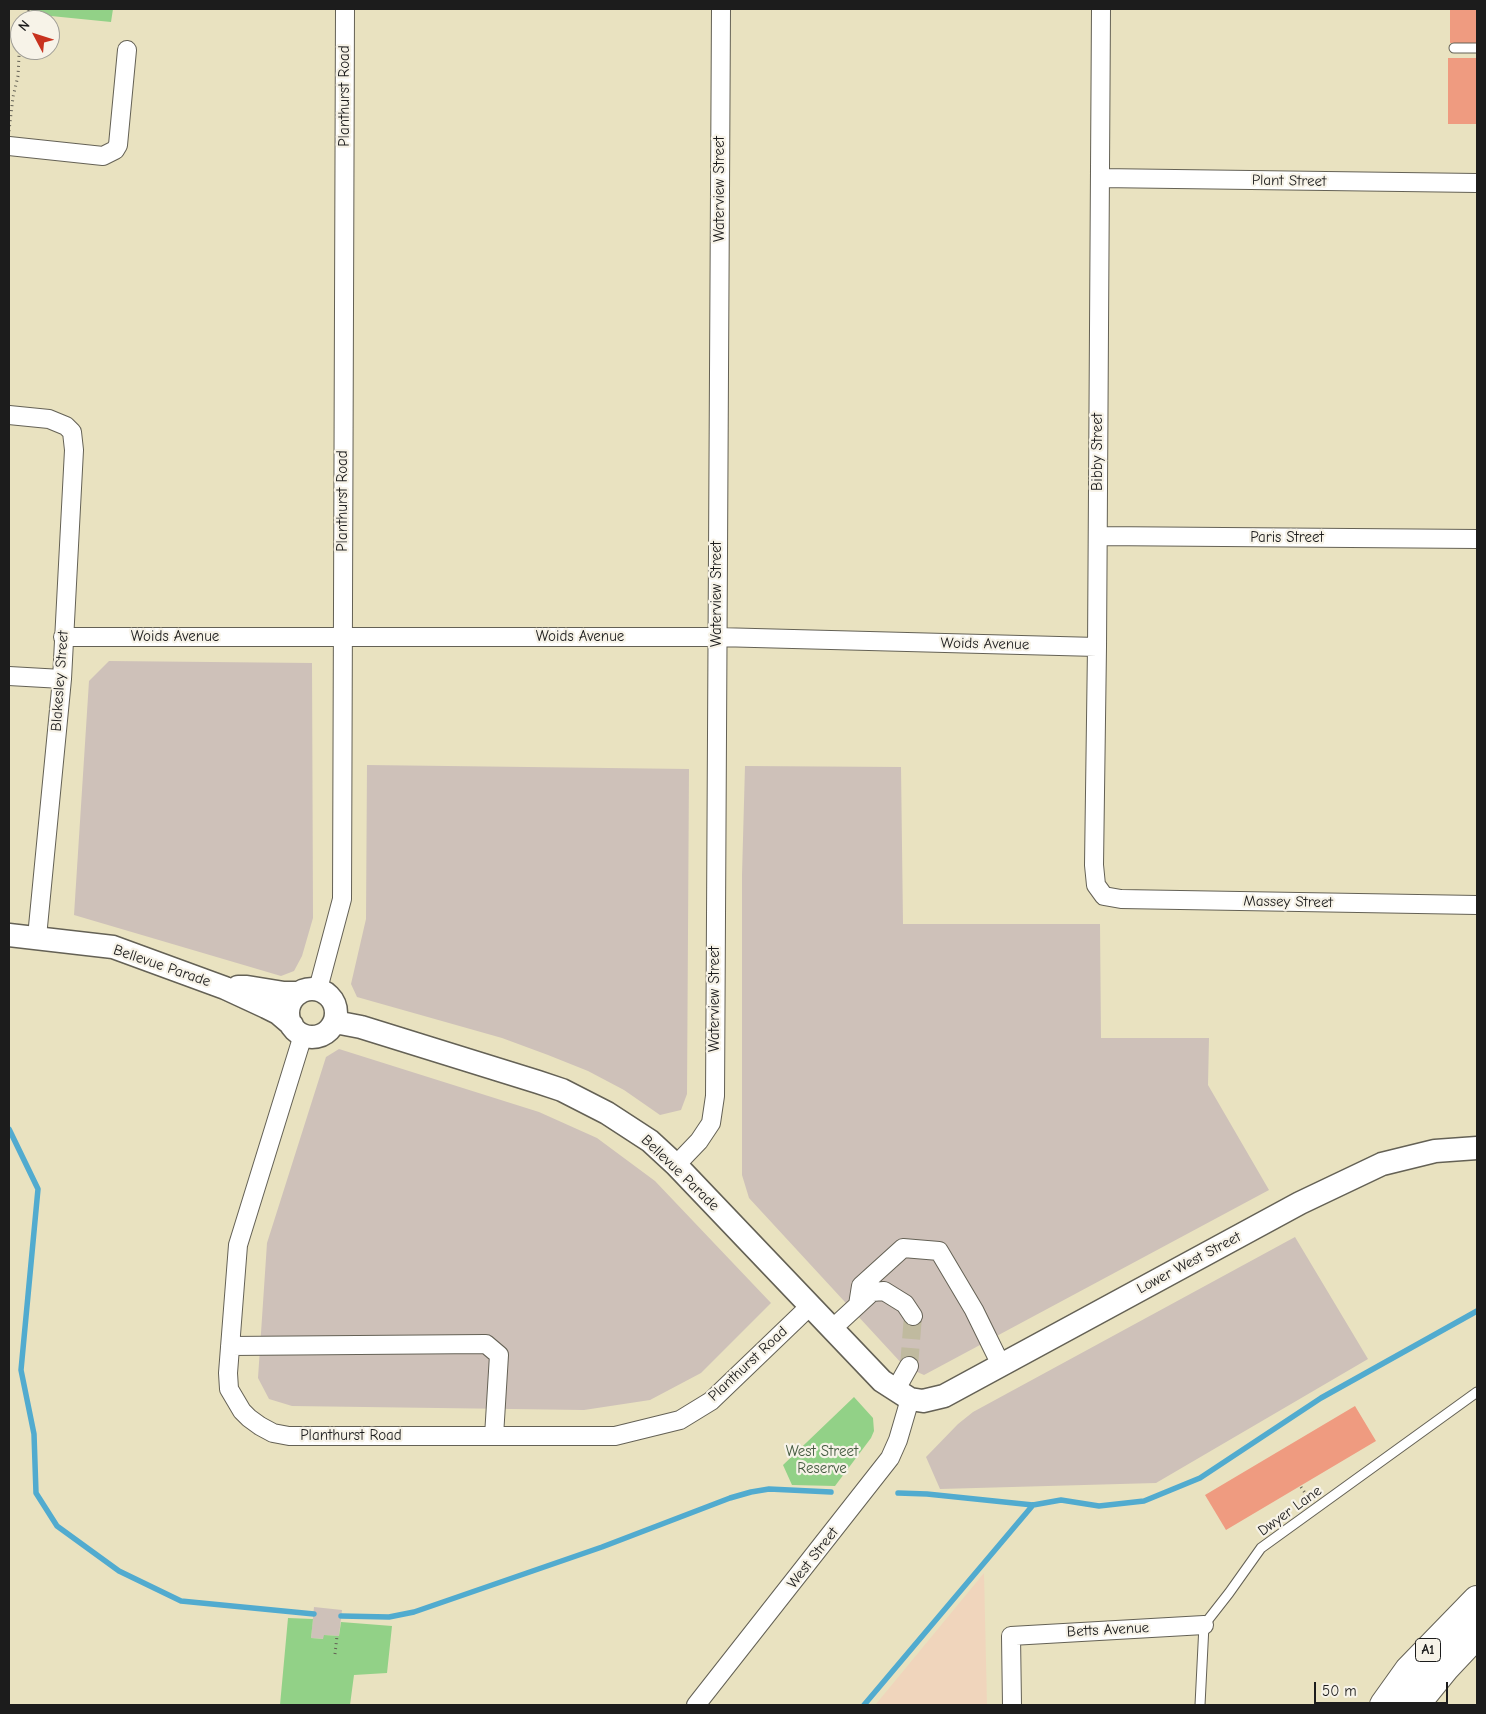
<!DOCTYPE html>
<style>
body{margin:0}
#map{position:relative;width:1486px;height:1714px;overflow:hidden;background:#e9e2c0;font-family:"Comic Neue",sans-serif}
canvas{display:block}
.frame{position:absolute;inset:0;border:10px solid #1c1c1c;pointer-events:none}
.north{position:absolute;left:10px;top:10px;width:50px;height:50px;box-sizing:border-box;background:#f7f3e8;border:1px solid #9f9d96;border-radius:50%;rotate:310deg;font-size:14px;font-weight:700;line-height:20px;text-align:center;color:#1c1c1c}
.north::after{content:'';display:block;margin:auto;width:18px;height:22px;background:#c8321e;clip-path:polygon(50% 0,100% 100%,50% 72%,0 100%)}
.scale{position:absolute;left:1314px;top:1682px;width:134px;height:22px;box-sizing:border-box;border:2px solid #1c1c1c;border-top:0;padding-left:6px;font-size:15px;line-height:18px;white-space:nowrap;color:#1c1c1c;-webkit-text-stroke:4px #f7f3e8;paint-order:stroke}
</style>
<div id="map">
<canvas width="1486" height="1714"></canvas>
<div class="frame"></div>
<div class="north">N</div>
<div class="scale">50 m</div>
</div>
<script>
const ctx = document.querySelector('canvas').getContext('2d');
ctx.lineJoin = 'round';
function fillPath(path, color) { ctx.fillStyle = color; ctx.fill(path, 'evenodd'); }
const shape = rows => new Path2D(rows.map(r => 'M' + r).join(''));
function trace(path, color, width, dash) { ctx.strokeStyle = color; ctx.lineWidth = width; ctx.lineCap = dash ? 'butt' : 'round'; ctx.setLineDash(dash || []); ctx.stroke(path); }
function write(font, color, halo, rows, align = 'center') {
  ctx.font = font + ' "Comic Neue",sans-serif'; ctx.lineWidth = 4.5; ctx.setLineDash([]); ctx.textBaseline = 'middle'; ctx.strokeStyle = halo; ctx.fillStyle = color; for (const [text, x, y, turn = 0] of rows) {
    ctx.save(); ctx.translate(x, y); ctx.rotate((+turn || 0) * Math.PI / 180); ctx.textAlign = isNaN(turn) ? turn : align; if (halo) ctx.strokeText(text, 0, 0); ctx.fillText(text, 0, 0); ctx.restore();
  }
}
fillPath(shape([
 [984,1573,987,1705,875,1705,876,1704]
]), '#f0d5bc');
fillPath(shape([
 [109,661,312,663,313,918,302,956,294,971,281,976,74,915,89,681],
 [367,765,689,769,687,1094,681,1110,660,1115,624,1090,588,1071,548,1055,502,1038,357,997,351,984,366,919],
 [745,766,901,767,903,924,1100,924,1101,1038,1209,1038,1208,1085,1269,1190,924,1375,904,1366,749,1198,742,1175,742,875],
 [339,1049,539,1112,597,1138,655,1181,771,1303,701,1373,650,1400,584,1410,292,1406,269,1399,258,1378,267,1243,326,1057],
 [1295,1237,1368,1359,1156,1483,940,1489,926,1457,958,1424,973,1412],
 [314,1607,342,1610,339,1636,324,1635,324,1639,311,1638]
]), '#cec1b9');
fillPath(shape([
 [31,9,113,9,111,22,31,14],
 [854,1397,873,1418,874,1431,871,1438,835,1486,792,1485,783,1465],
 [288,1618,313,1619,311,1638,323,1639,324,1635,339,1636,341,1622,392,1626,387,1673,354,1675,350,1705,280,1705]
]), '#92d187');
trace(shape([
 [9,1129,38,1189,21,1370,34,1434,36,1493,57,1526,119,1571,181,1601,314,1614],
 [898,1493,927,1494,1033,1505,1061,1500,1099,1506,1144,1501,1200,1478,1321,1398,1477,1311],
 [341,1616,389,1617,414,1612,602,1547,730,1498,751,1492,769,1489,831,1492],
 [864,1705,1033,1505]
]), '#51abcf', 5.5);
fillPath(shape([
 [1450,9,1477,9,1477,43,1450,43],
 [1448,58,1477,58,1477,124,1448,124],
 [1355,1406,1376,1441,1226,1530,1205,1495]
]), '#ef9b80');
trace(shape([
 [909,1366,913,1316]
]), '#c0ba9f', 18, [18, 9]);
const service = shape([
 [1454,48,1477,48],
 [1200,1705,1204,1625,1229,1593,1261,1548,1477,1392]
]);
const minor = shape([
 [1101,9,1097,647,1094,865,1096,885,1104,896,1121,899,1477,905],
 [9,146,103,156,115,150,118,145,127,50],
 [1100,178,1477,183],
 [9,415,49,419,66,426,72,432,74,450,62,679,37,937],
 [1098,536,1477,539],
 [63,637,717,637,1097,647],
 [9,676,62,679],
 [318,989,342,899,345,9],
 [303,1035,238,1245,228,1373,229,1389,242,1411,249,1418,260,1426,273,1433,289,1436,615,1436,680,1420,711,1401,811,1305],
 [676,1165,699,1141,711,1123,715,1096,721,9],
 [858,1305,861,1286,903,1248,939,1251,974,1310,1001,1365],
 [833,1328,872,1292,884,1291,905,1304,913,1316],
 [230,1346,486,1344,499,1355,494,1436],
 [895,1391,909,1366],
 [696,1705,890,1458,898,1440,910,1399],
 [1012,1705,1011,1636,1204,1625]
]);
const tertiary = shape([
 [9,935,113,947,225,988,266,1007,278,1013,292,1025],
 [238,987,247,987,284,993,299,993],
 '288 1013a24 24 0 1 1 48 0a24 24 0 1 1-48 0Z',
 [335,1022,361,1027,538,1082,562,1090,607,1113,650,1141,676,1165,882,1381,910,1399,923,1401,944,1396,1300,1203,1382,1164,1435,1151,1477,1148]
]);
const trunk = shape([
 [1384,1705,1409,1670,1477,1600],
 [1415,1705,1445,1668,1477,1634]
]);
trace(service, '#646155', 11);
trace(minor, '#646155', 20);
trace(tertiary, '#646155', 25);
trace(trunk, '#646155', 30);
trace(shape([
 [24,20,29,9],
 [9,131,13,97,18,76,20,35],
 [1301,1487,1309,1499],
 [335,1654,337,1636],
 [876,1705,876,1704]
]), '#646155', 3, [1, 4]);
trace(service, '#fff', 9);
trace(minor, '#fff', 18);
trace(tertiary, '#fff', 22);
trace(trunk, '#fff', 28);
for (const [x, y, w] of [
 [1428,1650,25]
]) { const box = new Path2D(); box.roundRect(x - w / 2, y - 11.5, w, 23, 4); ctx.fillStyle = '#f7f3e8'; ctx.fill(box); trace(box, '#1c1c1c', 1); }
write('bold 14px', '#1c1c1c', null, [
 ["A1",1428,1650]
]);
write('15px', '#1c1c1c', '#f7f3e8', [
 ["Planthurst Road",345,96,-90],
 ["Plant Street",1289,181,1],
 ["Waterview Street",720,189,-90],
 ["Bibby Street",1098,452,-90],
 ["Planthurst Road",343,501,-90],
 ["Paris Street",1287,538],
 ["Waterview Street",717,594,-90],
 ["Woids Avenue",175,637],
 ["Woids Avenue",580,637],
 ["Woids Avenue",985,644,1],
 ["Blakesley Street",60,681,-86],
 ["Massey Street",1288,902,1],
 ["Bellevue Parade",162,966,19],
 ["Waterview Street",715,999,-90],
 ["Bellevue Parade",680,1173,44],
 ["Lower West Street",1189,1263,-28],
 ["Planthurst Road",748,1364,-43],
 ["Planthurst Road",351,1436],
 ["Dwyer Lane",1290,1511,-36],
 ["West Street",813,1558,-52],
 ["Betts Avenue",1108,1630,-3]
]);
write('15px', '#455b41', '#f7f3e8', [
 ["West Street",822,1452],
 ["Reserve",822,1469]
]);
</script>
